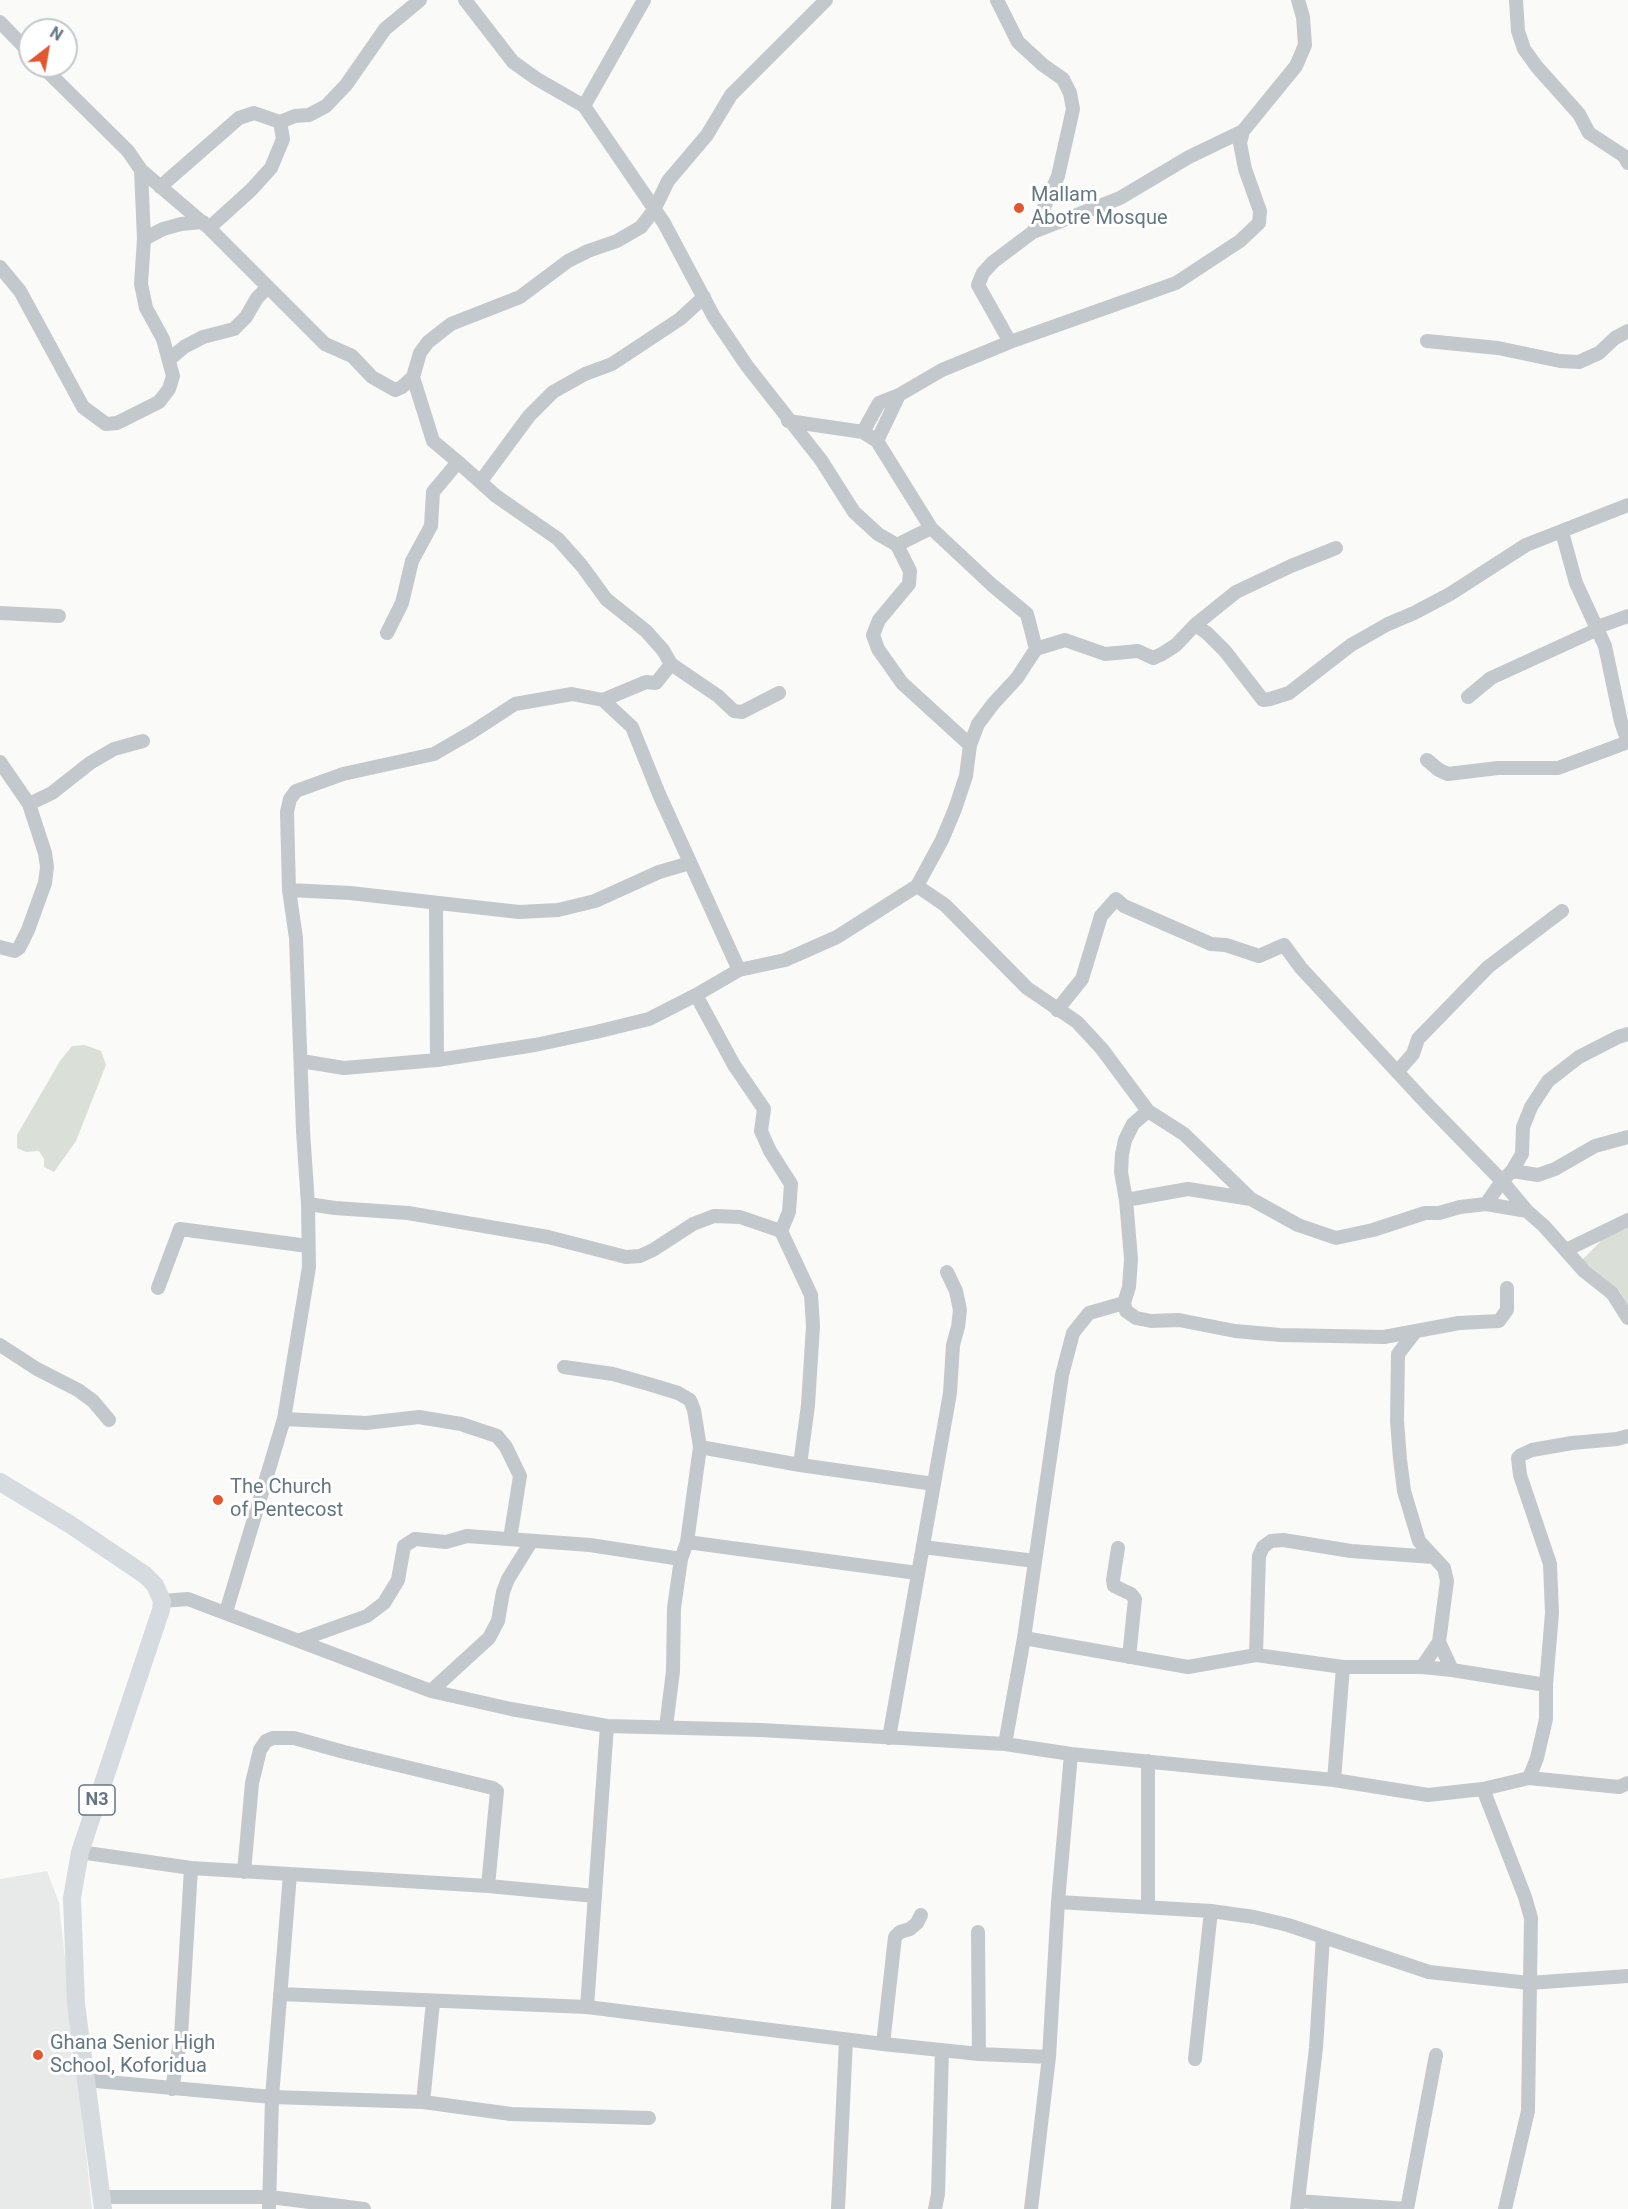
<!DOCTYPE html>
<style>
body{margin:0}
#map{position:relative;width:1628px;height:2209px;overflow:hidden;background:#fafaf8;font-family:Roboto,sans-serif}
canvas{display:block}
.north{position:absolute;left:18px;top:18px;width:60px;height:60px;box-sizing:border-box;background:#fff;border:2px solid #c1c8cd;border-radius:50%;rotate:31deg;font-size:16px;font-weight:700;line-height:24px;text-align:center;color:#657683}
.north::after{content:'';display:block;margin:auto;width:21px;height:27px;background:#e4572e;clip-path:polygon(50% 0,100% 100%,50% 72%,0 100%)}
</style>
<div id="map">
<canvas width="1628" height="2209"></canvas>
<div class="north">N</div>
</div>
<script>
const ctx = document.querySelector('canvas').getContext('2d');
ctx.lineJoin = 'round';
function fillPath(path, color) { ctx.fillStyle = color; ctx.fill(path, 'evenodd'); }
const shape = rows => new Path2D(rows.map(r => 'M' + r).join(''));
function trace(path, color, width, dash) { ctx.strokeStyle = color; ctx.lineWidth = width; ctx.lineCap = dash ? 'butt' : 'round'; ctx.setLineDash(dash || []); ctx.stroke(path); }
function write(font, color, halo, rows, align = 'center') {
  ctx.font = font + ' Roboto,sans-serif'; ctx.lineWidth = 6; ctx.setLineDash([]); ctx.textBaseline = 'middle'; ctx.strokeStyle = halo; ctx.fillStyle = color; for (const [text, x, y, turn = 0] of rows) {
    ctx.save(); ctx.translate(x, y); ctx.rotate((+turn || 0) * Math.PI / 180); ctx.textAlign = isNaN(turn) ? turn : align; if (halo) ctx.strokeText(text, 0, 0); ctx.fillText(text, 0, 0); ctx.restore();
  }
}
fillPath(shape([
 [47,1871,59,1903,92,2209,0,2209,0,1879]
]), '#e8e9e9');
fillPath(shape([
 [85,1045,101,1051,106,1065,76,1141,54,1172,44,1167,44,1159,39,1151,26,1152,17,1148,17,1135,60,1061,72,1046],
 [1628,1228,1628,1306,1619,1290,1582,1260,1603,1239]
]), '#dadfd7');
trace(shape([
 [465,0,513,62,537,79,584,106,664,223,714,317,747,366,821,460,854,512,878,534,897,545,910,571,909,584,879,620,873,635,878,649,902,683,970,745],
 [997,0,1018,42,1043,65,1063,79,1070,93,1073,109,1058,176,1033,232],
 [1516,0,1518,31,1524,49,1537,67,1579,114,1589,133,1624,156,1628,163],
 [0,22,30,53],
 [42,66,128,151,141,170,209,228,325,344,352,356,372,377,395,390,402,387,413,377],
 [584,106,644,0],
 [160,187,239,118,254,113,280,122,295,116,309,115,326,106,346,85,385,29,420,0],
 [209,228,251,190,271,168,283,139,280,122],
 [144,239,163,229,181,224,203,222],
 [0,267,20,291,83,407,106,424,117,423,159,402,169,389,173,376,163,339,146,308,141,284,144,239,141,170],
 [1427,341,1498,348,1560,361,1579,362,1599,353,1615,338,1628,331],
 [1010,342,978,285,983,273,993,262,1033,232,1120,198,1189,157,1243,131],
 [170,359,184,347,203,337,234,329,246,317,257,298,268,287],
 [788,421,863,432,879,403,899,395,942,370,1010,342,1176,283,1240,241,1259,223,1260,211,1245,169,1240,143,1243,131,1296,66,1305,45,1303,17,1298,0],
 [863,432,877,441,931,528,992,585,1027,614,1036,649],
 [877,441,899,395],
 [458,462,433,441,413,377,420,353,428,342,451,324,520,297,568,261,588,251,617,241,641,227,654,210,668,181,707,135,731,95,826,0],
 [481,481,529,416,553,392,585,374,612,364,680,319,704,297],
 [1562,532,1576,583,1605,646,1621,722,1628,742],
 [897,545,931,528],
 [0,613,59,616],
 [1195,625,1236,592,1291,566,1336,548],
 [387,633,402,603,412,561,431,526,433,492,458,462,496,496,558,539,582,566,606,599,646,631,663,650,671,664,656,683,646,682,603,700],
 [671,664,718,696,734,711,742,712,779,693],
 [1468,697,1491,678,1596,630,1600,626,1628,616],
 [1427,760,1439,770,1448,774,1498,768,1558,768,1628,742],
 [0,762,29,804,52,793,90,763,114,749,143,741],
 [917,886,945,905,1027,988,1077,1022,1102,1049,1148,1111,1133,1124,1125,1140,1122,1154,1121,1172,1126,1200,1131,1259,1129,1287,1124,1303,1126,1311,1136,1318,1151,1321,1179,1320,1235,1331,1280,1335,1384,1337,1459,1323,1499,1321,1507,1310,1507,1288],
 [289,890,350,893,519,912,558,910,595,901,659,872,690,863],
 [436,903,437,1060],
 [0,947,15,951,19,948,28,930,45,883,47,867,45,853,29,804],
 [696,995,734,1065,764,1109,761,1131,770,1151,791,1184,789,1212,781,1231],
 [1057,1010,1082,979,1101,916,1116,899,1124,906,1211,944,1226,945,1259,956,1284,945,1301,968,1426,1103,1502,1181,1527,1211],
 [301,1061,344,1068,437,1060,535,1045,596,1032,649,1019,696,995,739,970,785,960,837,937,917,886,942,840,955,809,966,776,970,745,978,724,993,704,1017,678,1036,649,1065,640,1105,654,1138,651,1153,658,1162,654,1176,645,1195,625,1207,633,1225,651,1263,700,1270,699,1289,693,1351,645,1388,624,1414,613,1450,594,1526,545,1628,505],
 [1397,1072,1413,1054,1418,1039,1488,967,1562,911],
 [1148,1111,1184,1134,1251,1199,1298,1225,1336,1238,1373,1230,1425,1213,1439,1213,1460,1207,1486,1204,1527,1211,1544,1226,1584,1271,1612,1293,1628,1318],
 [1512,1171,1538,1175,1555,1169,1595,1146,1628,1137],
 [1126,1200,1188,1189,1251,1199],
 [308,1204,335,1208,408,1213,548,1237,626,1257,640,1256,653,1250,693,1224,714,1216,740,1217,781,1231,811,1295,813,1326,808,1405,800,1465],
 [1486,1204,1502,1181,1512,1171,1522,1154,1523,1127,1531,1107,1548,1081,1579,1057,1618,1037,1628,1034],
 [1566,1250,1628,1220],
 [158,1288,180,1229,308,1246],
 [1416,1331,1398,1354,1397,1421,1400,1459,1404,1491,1419,1541,1444,1568,1447,1581,1439,1642,1422,1667],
 [0,1345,37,1369,78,1390,93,1401,109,1420],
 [564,1367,613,1374,652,1385,678,1393,690,1400,694,1410,700,1447,687,1542,681,1559,674,1608,673,1671,666,1727],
 [284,1419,366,1423,419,1417,461,1424,497,1436,506,1447,520,1476,510,1539],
 [700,1447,800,1465,934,1484],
 [687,1542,917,1573],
 [923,1547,1035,1561],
 [1118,1548,1113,1580,1114,1586,1131,1594,1135,1599,1129,1657],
 [162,1601,188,1599,431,1691,511,1709,607,1726,761,1730,1005,1744,1071,1754,1334,1780,1428,1795,1483,1789,1529,1778,1619,1787,1628,1783],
 [226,1612,284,1419,309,1267,308,1204,303,1131,296,938,289,890,287,812,290,799,296,791,343,774,434,754,472,732,515,704,572,694,603,700,632,727,659,794,739,970],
 [1024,1638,1188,1667,1256,1655,1343,1667,1422,1667,1452,1670,1546,1685],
 [300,1640,367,1616,384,1603,398,1580,404,1546,415,1539,446,1542,467,1536,590,1545,681,1559],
 [1439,1642,1452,1670],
 [1256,1655,1259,1556,1263,1547,1271,1541,1283,1540,1351,1551,1433,1557],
 [431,1691,489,1638,498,1621,503,1592,508,1579,531,1542],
 [889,1738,950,1393,953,1345,958,1327,960,1310,956,1291,947,1272],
 [1005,1744,1024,1638,1062,1375,1073,1333,1089,1313,1124,1303],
 [1529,1778,1537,1758,1546,1719,1546,1685,1552,1613,1550,1564,1520,1475,1518,1458,1521,1455,1532,1450,1572,1443,1617,1439,1628,1436],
 [1334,1780,1343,1667],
 [1483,1789,1525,1897,1531,1918,1528,2111,1505,2209],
 [80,1852,191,1868,488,1886,595,1896],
 [244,1872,252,1783,260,1750,266,1741,273,1738,294,1738,344,1752,493,1788,497,1791,488,1886],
 [1058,1902,1211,1911,1254,1917,1288,1925,1429,1972,1529,1983,1628,1976],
 [1148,1907,1148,1761],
 [978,1932,979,2054],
 [280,1994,587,2007,883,2044,979,2054,1049,2057],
 [587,2007,607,1726],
 [883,2044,895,1937,900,1932,910,1929,917,1923,921,1915],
 [1195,2059,1211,1911],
 [85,2080,272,2097,423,2102,511,2114,649,2118],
 [172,2089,181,2036,191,1868],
 [423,2102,433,2002],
 [101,2197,270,2197,364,2209],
 [1298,2201,1407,2209],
 [269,2209,272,2097,290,1874],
 [838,2209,846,2040],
 [935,2209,938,2194,942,2050],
 [1031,2209,1049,2057,1058,1902,1071,1754],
 [1297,2209,1316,2048,1323,1937],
 [1407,2209,1436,2055]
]), '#c3c8cc', 14);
trace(shape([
 [0,1482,71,1525,145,1575,155,1585,162,1601,161,1610,80,1852,72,1898,76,2004,103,2209]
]), '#d6dbdf', 18);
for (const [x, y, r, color] of [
 [1019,208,6,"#e4572e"],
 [218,1500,6,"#e4572e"],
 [38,2055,6,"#e4572e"]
]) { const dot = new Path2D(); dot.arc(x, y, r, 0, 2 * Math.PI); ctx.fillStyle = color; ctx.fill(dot); trace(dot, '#fff', 2); }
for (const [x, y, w] of [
 [97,1800,36]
]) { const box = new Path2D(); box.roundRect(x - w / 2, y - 15, w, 30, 4.5); ctx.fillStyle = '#fff'; ctx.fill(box); trace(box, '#657683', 1.5); }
write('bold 18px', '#657683', null, [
 ["N3",97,1800]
]);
write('20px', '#657683', '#fff', [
 ["Mallam",1031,196],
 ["Abotre Mosque",1031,219],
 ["The Church",230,1488],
 ["of Pentecost",230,1511],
 ["Ghana Senior High",50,2044],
 ["School, Koforidua",50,2067]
], 'left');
</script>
